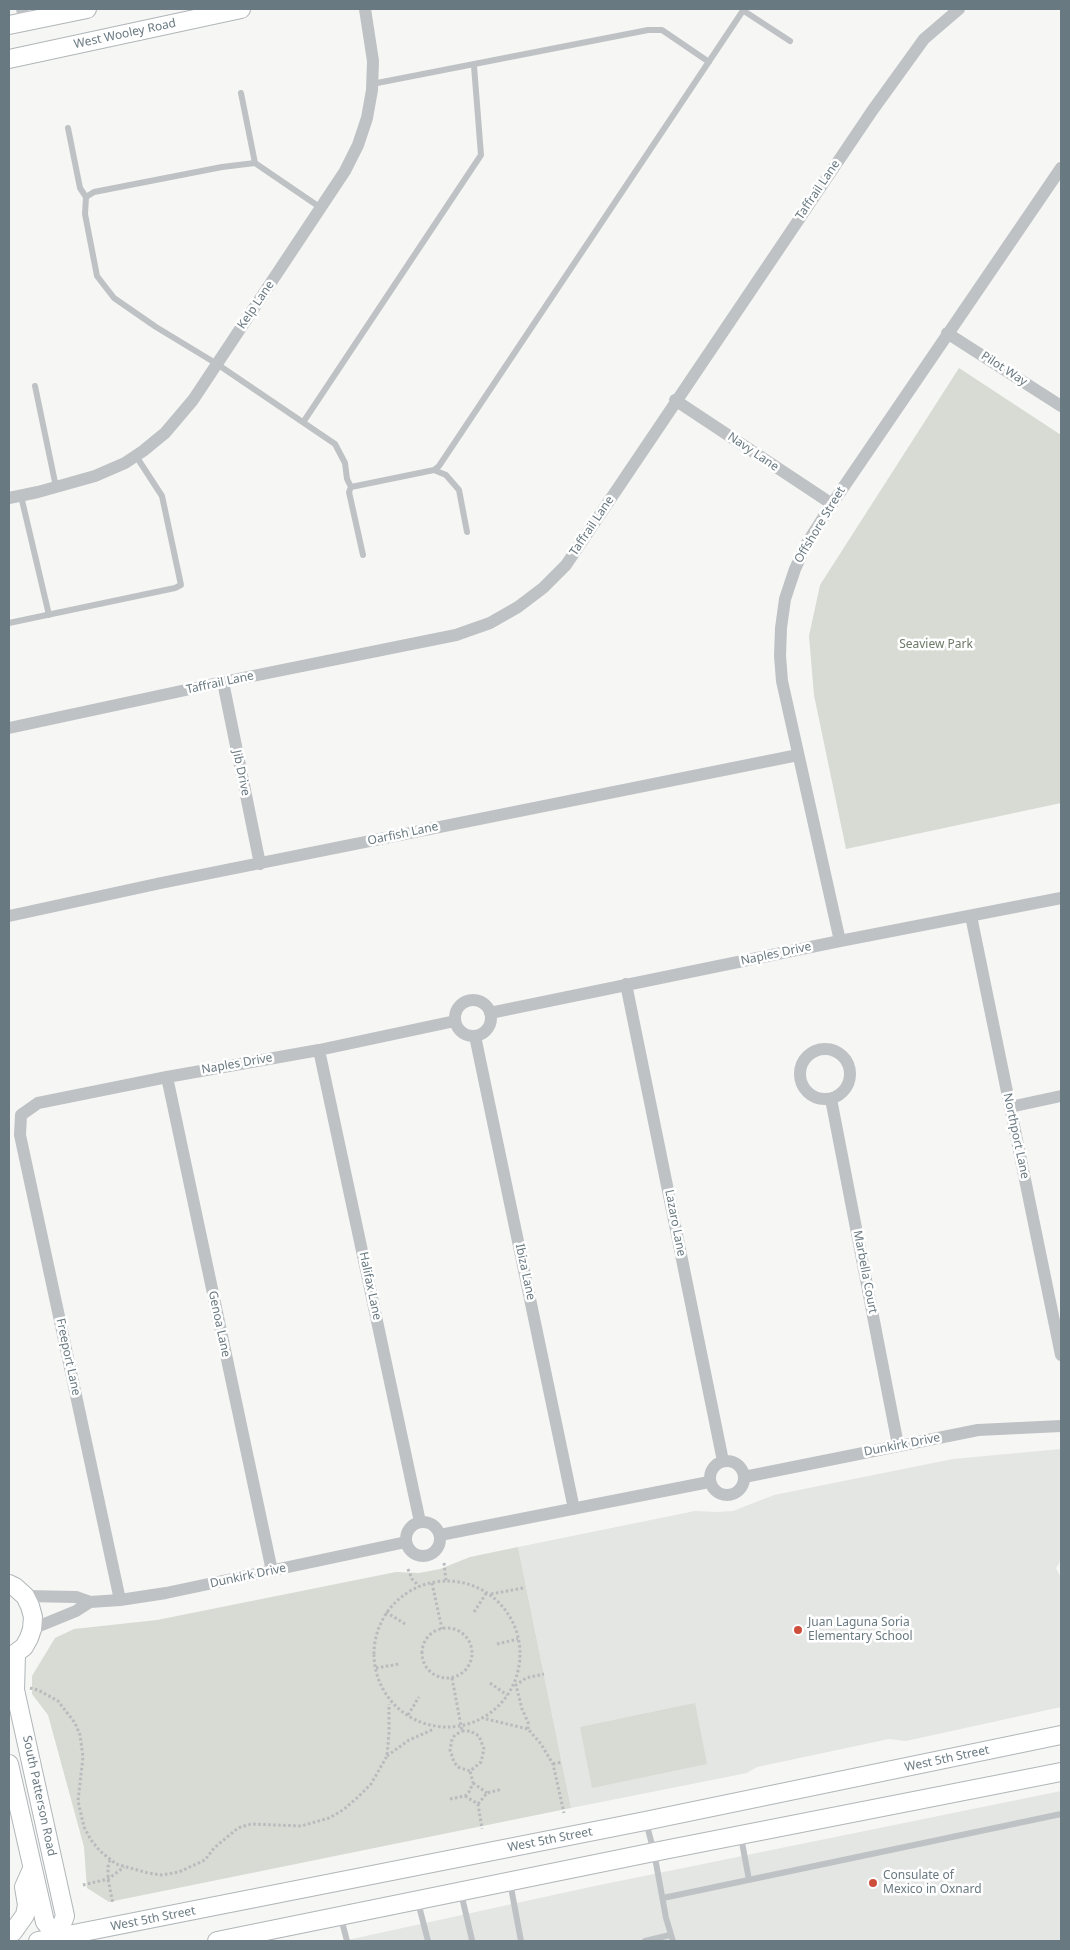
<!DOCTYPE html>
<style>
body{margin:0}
#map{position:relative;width:1070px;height:1950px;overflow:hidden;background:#f6f6f4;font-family:"Noto Sans",sans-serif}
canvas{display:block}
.frame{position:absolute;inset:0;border:10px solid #697981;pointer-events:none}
</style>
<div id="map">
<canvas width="1070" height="1950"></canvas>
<div class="frame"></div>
</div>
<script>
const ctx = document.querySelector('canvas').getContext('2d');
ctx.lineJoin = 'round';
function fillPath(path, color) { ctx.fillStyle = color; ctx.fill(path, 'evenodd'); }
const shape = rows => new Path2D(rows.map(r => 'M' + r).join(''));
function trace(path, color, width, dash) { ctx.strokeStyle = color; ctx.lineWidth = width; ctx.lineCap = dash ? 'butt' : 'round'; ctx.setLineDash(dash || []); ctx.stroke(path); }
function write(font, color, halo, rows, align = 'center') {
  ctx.font = font + ' "Noto Sans",sans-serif'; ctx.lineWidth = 5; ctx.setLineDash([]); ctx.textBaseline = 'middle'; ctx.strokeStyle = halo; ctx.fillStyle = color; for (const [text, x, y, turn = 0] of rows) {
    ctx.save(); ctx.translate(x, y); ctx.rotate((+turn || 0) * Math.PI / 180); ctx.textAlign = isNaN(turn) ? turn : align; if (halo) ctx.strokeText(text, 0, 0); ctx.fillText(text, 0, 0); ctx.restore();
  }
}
fillPath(shape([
 [1061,1449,1061,1560,1056,1568,1061,1578,1061,1707,906,1741,889,1739,757,1767,747,1773,571,1808,518,1547,695,1511,717,1512,733,1511,774,1495,953,1459],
 [1061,1791,1061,1941,343,1941,590,1887]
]), '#e4e6e4');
fillPath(shape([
 [959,368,1061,435,1061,803,846,849,814,695,809,636,820,585],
 [518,1547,571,1808,109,1902,87,1888,84,1847,48,1715,32,1694,32,1676,55,1638,74,1629,157,1620,396,1572,419,1573,440,1569,470,1557],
 [695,1703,707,1764,592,1788,580,1727]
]), '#d7dbd3');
const secondary = shape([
 [9,25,87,9],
 [9,59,241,9],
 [9,1584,15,1587,25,1596,30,1606,33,1617,32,1629,29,1638,24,1647,9,1658],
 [16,1654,15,1690,65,1916,57,1937],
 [9,1764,45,1922,57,1937],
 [9,1934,13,1932,25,1915,27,1905,24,1887,32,1869],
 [38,1941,645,1821,1061,1735],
 [217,1941,654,1852,1061,1772]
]);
trace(secondary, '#b1b6b9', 20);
trace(shape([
 [444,1563,446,1581],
 [408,1569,412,1579,419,1586],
 '374 1654a73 73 0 1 1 146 0a73 73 0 1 1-146 0Z',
 [432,1583,442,1629],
 [491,1594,523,1588],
 [386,1612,405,1624],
 [474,1612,487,1592],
 '422 1653a25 25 0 1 1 50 0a25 25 0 1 1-50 0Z',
 [497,1644,518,1639],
 [376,1668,399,1664],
 [452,1678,462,1731],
 [490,1683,507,1695],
 [30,1688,38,1690,58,1701,75,1723,80,1735,83,1757,78,1801,84,1827,91,1840,100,1851,116,1864,148,1873,162,1875,179,1872,205,1860,214,1848,238,1828,251,1824,301,1826,329,1818,343,1810,358,1797,371,1784,387,1756,389,1732,389,1704],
 [408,1715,419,1697],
 [486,1719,528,1729,541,1744,553,1764,564,1813],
 [528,1729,528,1722,522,1709,516,1685,526,1678,544,1674],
 [462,1731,470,1731,479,1736,484,1749,481,1762,470,1771,458,1767,454,1762,450,1750,452,1739,455,1735,462,1731],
 [387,1756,409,1740,434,1729],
 [553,1764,562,1762],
 [473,1783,487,1793],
 [465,1796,478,1804,482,1829],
 [450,1799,465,1796,469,1792,473,1783,470,1771],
 [478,1804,487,1793,502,1789],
 [110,1860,108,1867,108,1879,113,1904],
 [83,1885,108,1879,124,1867]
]), '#b8bbbd', 3, [2.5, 2.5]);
trace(shape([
 [744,11,790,41],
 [372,84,648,30,662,30,709,62],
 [241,93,255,163],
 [68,128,80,188,86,197],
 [321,208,255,163,222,167,94,192,86,197,85,214,97,276,114,298,156,327,217,364,335,444,345,463,347,479,351,487,434,470,439,466,744,9],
 [35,386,56,487],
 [304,421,481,155,474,66],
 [434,470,446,475,459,490,467,532],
 [351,487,349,492,363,555],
 [21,496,49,615],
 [9,623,175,588,181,585,162,496,136,456],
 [646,1822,654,1852,666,1918,673,1941],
 [741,1837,749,1880],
 [510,1882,521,1941],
 [461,1893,472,1940],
 [663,1898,1061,1814],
 [418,1902,428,1941],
 [341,1918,347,1941],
 [645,1941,670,1935]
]), '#bec2c5', 6);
trace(shape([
 [22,9,25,21],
 [947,333,1061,406],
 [675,400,832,504],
 [9,498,38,492,95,476,125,463,143,451,165,433,193,400,345,171,358,145,367,118,372,90,373,61,365,9],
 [223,682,260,864],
 [9,728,223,682,456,635,490,623,518,607,543,588,566,565,872,111,924,39,959,9],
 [9,916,161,883,798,755],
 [971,916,1061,1355],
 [840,941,782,681,780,656,781,628,785,599,795,569,807,543,832,504,1061,168],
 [626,984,723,1461],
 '455 1018a18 18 0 1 1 36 0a18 18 0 1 1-36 0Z',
 [490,1013,840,941,1061,898],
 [475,1036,574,1509],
 '800 1074a25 25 0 1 1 50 0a25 25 0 1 1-50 0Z',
 [319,1050,420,1522],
 [167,1077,272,1571],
 [831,1099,898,1445],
 [1010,1107,1061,1096],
 '710 1478a17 17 0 1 1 34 0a17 17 0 1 1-34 0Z',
 [744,1477,978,1430,1061,1426],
 '406 1539a17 17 0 1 1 34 0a17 17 0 1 1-34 0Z',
 [440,1535,709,1482],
 [25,1596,76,1597,90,1602,120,1600,166,1593,406,1542],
 [120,1600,20,1135,21,1115,38,1103,167,1077,319,1050,455,1021],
 [32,1629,76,1611,90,1602]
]), '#bec2c5', 12);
trace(secondary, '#fff', 18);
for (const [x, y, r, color] of [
 [798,1630,5,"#ce4e3c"],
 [873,1883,5,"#ce4e3c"]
]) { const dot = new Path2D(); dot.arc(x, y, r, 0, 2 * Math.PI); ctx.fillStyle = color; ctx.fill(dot); trace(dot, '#fff', 2); }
write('12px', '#697981', '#fff', [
 ["West Wooley Road",125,34,-12],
 ["Taffrail Lane",818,190,-56],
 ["Kelp Lane",256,305,-56],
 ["Pilot Way",1004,369,33],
 ["Navy Lane",753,452,34],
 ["Offshore Street",820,525,-59],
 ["Taffrail Lane",592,526,-56],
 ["Taffrail Lane",220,683,-12],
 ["Jib Drive",241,773,78],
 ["Oarfish Lane",403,834,-12],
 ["Naples Drive",776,954,-12],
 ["Naples Drive",237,1064,-10],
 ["Northport Lane",1016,1136,78],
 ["Lazaro Lane",675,1223,79],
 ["Ibiza Lane",525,1272,78],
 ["Marbella Court",865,1272,79],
 ["Halifax Lane",370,1286,78],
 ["Genoa Lane",219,1324,78],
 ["Freeport Lane",68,1357,78],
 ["Dunkirk Drive",902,1445,-11],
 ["Dunkirk Drive",248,1576,-12],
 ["West 5th Street",947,1759,-12],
 ["South Patterson Road",39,1796,78],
 ["West 5th Street",550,1840,-11],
 ["West 5th Street",153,1919,-11]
]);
write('12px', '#6c7967', '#fff', [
 ["Seaview Park",936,645]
]);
write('12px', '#697981', '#fff', [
 ["Juan Laguna Soria",808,1623],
 ["Elementary School",808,1637],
 ["Consulate of",883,1876],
 ["Mexico in Oxnard",883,1890]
], 'left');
</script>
